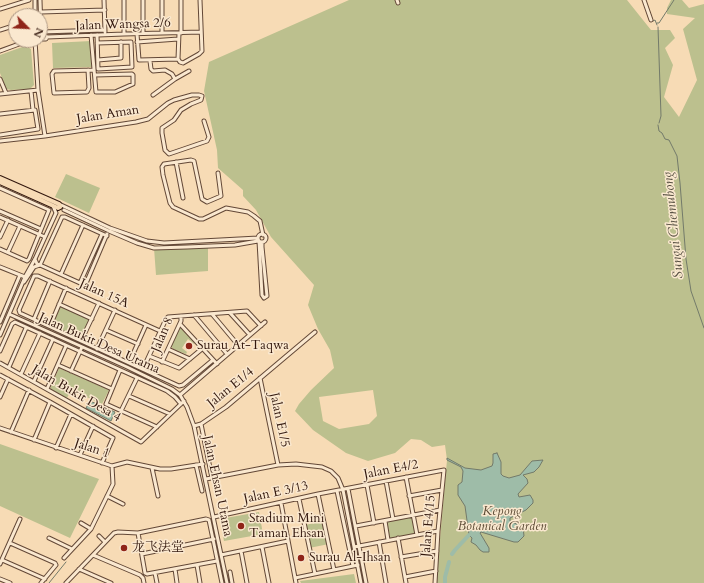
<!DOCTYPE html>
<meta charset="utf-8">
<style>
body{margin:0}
#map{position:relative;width:704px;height:583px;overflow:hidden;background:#f7dbb5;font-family:Cardo,serif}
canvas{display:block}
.north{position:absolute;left:8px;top:8px;width:40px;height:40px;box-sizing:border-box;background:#fae8cf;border:1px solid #aa9481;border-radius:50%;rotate:114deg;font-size:11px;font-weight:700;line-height:16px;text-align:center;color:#32170d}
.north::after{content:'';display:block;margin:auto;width:14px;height:18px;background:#8f2418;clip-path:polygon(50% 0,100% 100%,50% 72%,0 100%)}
</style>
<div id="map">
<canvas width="704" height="583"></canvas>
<div class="north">N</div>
</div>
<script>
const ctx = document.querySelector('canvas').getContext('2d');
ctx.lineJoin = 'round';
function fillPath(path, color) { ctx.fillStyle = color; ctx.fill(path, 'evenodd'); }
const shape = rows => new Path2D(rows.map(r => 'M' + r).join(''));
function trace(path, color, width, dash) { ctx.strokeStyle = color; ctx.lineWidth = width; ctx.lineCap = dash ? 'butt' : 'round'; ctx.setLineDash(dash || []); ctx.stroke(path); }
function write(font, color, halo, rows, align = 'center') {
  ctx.font = font + ' Cardo,"Noto Serif SC",serif'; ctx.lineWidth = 3; ctx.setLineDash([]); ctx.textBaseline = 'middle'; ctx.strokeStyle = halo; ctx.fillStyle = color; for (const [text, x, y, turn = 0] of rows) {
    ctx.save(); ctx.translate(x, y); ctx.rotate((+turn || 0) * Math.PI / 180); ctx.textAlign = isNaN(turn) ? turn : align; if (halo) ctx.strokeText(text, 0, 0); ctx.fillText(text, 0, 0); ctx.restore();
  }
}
fillPath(shape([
 [349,0,627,0,651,30,670,30,675,38,665,48,673,65,664,97,679,117,697,80,683,29,695,18,667,14,667,8,671,0,682,0,689,8,704,4,704,583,436,583,447,460,445,445,432,447,421,440,411,439,395,453,368,461,346,453,313,430,295,411,299,404,311,390,334,368,330,350,318,329,308,305,314,285,271,237,256,210,243,196,243,190,218,168,217,150,204,91,209,62],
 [373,390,377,416,369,424,339,429,323,421,319,397],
 [91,41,92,67,53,68,52,43],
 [25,46,31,49,34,85,30,89,11,90,6,89,0,73,0,55],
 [66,174,100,188,89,213,55,197],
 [208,247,208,271,156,275,154,248],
 [59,304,92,319,81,341,50,326],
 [181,326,196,342,194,344,188,339,182,348,187,352,186,354,173,349,171,346],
 [59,368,109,390,102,404,71,390,67,398,50,389],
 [0,444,99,479,70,538,0,506],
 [259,512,263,534,224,541,220,519],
 [413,516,417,535,388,540,385,521],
 [324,521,329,544,309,548,305,525],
 [354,574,356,583,301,583,300,581]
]), '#bcc08e');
const water = shape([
 [90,401,115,412,111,421,86,408,90,401],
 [497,453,501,462,501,474,503,476,509,478,520,475,532,461,543,460,539,467,534,472,523,475,527,479,528,483,518,494,519,497,530,495,533,500,533,503,526,510,510,518,510,521,523,527,524,536,518,542,514,542,481,532,480,533,489,548,489,552,483,552,480,550,476,545,471,542,472,538,469,535,465,506,458,495,458,485,462,482,463,471,461,467,447,460,447,458,465,468,481,470,492,466,493,463,493,454,497,453]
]);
fillPath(water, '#9ebca8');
trace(water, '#737a6a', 1);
trace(shape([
 [648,7,653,21,655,20,657,25],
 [657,23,659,23,674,0],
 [658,27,661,116,659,123],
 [658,125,659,131,662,133,665,139,669,140,677,156,680,183,686,259,691,291,704,328],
 [49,583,66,562]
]), '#737a6a', 1);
trace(shape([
 [452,554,455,550,469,535],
 [445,583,445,577,449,562]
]), '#9ebca8', 4);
const minor = shape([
 [35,0,35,16],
 [40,0,41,32],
 [104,0,105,32],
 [124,0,124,34],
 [143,0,143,33],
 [162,0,162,33],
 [181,0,181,33],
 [397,0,398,3],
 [644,0,651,20],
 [0,9,29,0],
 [41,12,105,10],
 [0,30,16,25],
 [41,32,105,30],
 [137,34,139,60,178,59],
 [91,35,96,92,115,92,133,84,133,75,132,74,95,75],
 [97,35,98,69,132,67,131,42,97,43],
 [40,36,46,36,47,37,124,34,201,32],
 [40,39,46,39,47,37],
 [35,40,38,90,45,136],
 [137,42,178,39],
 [0,51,30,40],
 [178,59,180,62,183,63,199,54,202,51,200,0],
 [178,59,179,33],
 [98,60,121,58,121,42],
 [150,61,151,69,153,71,165,70,172,74,175,79],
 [88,70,89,88,87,92,54,93,52,74,54,71,94,70],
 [0,79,6,93],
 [31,91,33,110],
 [0,94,38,90],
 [153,95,175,79,189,71],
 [0,114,35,110,38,129,0,135],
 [0,141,45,136,136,122,148,119,168,103,174,100,192,95,199,95,202,96,201,100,191,104,181,110,174,120,162,128,162,133,165,150,169,154,207,141,209,137,204,121],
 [176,162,183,198],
 [218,173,221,196,207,202,202,199,194,161,191,160,164,164,162,167,163,175,170,203,173,207,199,219,203,219,226,208,248,212,254,216,260,221,263,235],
 [0,188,49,210,29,259,27,261,0,249],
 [59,204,110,228,147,241,164,243,258,238],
 [64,210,109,231,137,243,154,248,187,247,235,245,258,241],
 [0,211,41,229],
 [0,217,45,237],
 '258 238a4 4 0 1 1 8 0a4 4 0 1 1-8 0Z',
 [0,237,8,220],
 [259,241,262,295,264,298,267,296,262,247,262,242],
 [8,252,20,226],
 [35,259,37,264,40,265,80,283],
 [40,265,62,217,65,217,107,236],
 [0,267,25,277],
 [61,274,83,225],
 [24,282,34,267,40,265],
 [80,283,85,283,87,281,107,234],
 [80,283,102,234],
 [59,304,92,319],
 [230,313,250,335],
 [9,314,127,367,172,389,180,395,187,407,194,426,227,583],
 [212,314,238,345],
 [194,315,227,354],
 [34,319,50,281],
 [0,322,20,275],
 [180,324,217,364],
 [50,326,66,288],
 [106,330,138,344],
 [160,331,38,276,34,276,19,310,20,313,179,386,183,385,213,360],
 [0,335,25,277,35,259,56,213,53,206],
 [81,341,99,303],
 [97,349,115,310],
 [168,349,190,359],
 [0,351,12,324,15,322,167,391,175,397,181,404],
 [149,356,179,368,203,348],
 [162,362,181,321,181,316],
 [0,363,141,442,184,401],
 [129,363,146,325],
 [58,365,112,389],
 [9,367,26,328],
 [143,369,166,319,168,317,247,311,261,326],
 [120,370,106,404,157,427],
 [71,371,82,347],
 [21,374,40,333],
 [0,375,50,402,113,438,102,463],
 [260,378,278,465],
 [34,381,53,339],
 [47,389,66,346],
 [180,395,265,322],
 [129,396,170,414],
 [0,397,8,379],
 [121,411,137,378],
 [201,424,212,478],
 [194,426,201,424,226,407,315,332],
 [0,428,112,466,127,462,160,469,171,469,203,464],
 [11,432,29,390],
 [34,440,50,402],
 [56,448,71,414],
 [80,455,93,426],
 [196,465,202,491],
 [152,468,158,496],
 [406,477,417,535],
 [206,479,278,465,296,464,322,467,331,471,338,478,343,490,361,583],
 [386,481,393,519],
 [367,485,374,523],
 [348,489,366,583],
 [337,491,353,566],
 [318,494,334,570],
 [107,496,123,504],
 [409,496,442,490],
 [299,499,315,574],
 [281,503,296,583],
 [214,517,318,494,444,470,438,531,435,583],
 [385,521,388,540],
 [81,523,91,529],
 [356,526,440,510],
 [138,533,145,573,147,574,217,561],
 [99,536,105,542],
 [49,538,72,549],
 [398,538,406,583],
 [379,542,386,583],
 [10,543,55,563,56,565,41,583],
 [262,547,269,583],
 [354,547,438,531],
 [241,551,247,583],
 [142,554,214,539],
 [93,555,140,575,143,578,144,583],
 [221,555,288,541],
 [401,557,437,551],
 [64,558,91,529,113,484,112,466],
 [2,560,45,579],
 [0,564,20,519],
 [197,565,200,583],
 [79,569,111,583],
 [175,569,177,583],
 [230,572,232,583],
 [155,573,157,583],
 [405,577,436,571],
 [295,578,358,565],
 [0,579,10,583],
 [66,583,114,533,118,532,138,533,206,519,209,520,222,583]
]);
const major = shape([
 [0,178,59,204,60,207,58,208,0,182]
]);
trace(minor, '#634837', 5);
trace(major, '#32170d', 6);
trace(minor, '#fae8cf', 3);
trace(major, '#f7dbb5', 4);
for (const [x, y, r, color] of [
 [189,346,4,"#8f2418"],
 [241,526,4,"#8f2418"],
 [124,548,4,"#8f2418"],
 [301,558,4,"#8f2418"]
]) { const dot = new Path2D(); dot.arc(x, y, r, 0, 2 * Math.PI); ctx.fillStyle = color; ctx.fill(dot); trace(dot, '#fae8cf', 1.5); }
write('13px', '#32170d', '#fae8cf', [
 ["Jalan Wangsa 2/6",123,25,-2],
 ["Jalan Aman",108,115,-9],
 ["Jalan 15A",104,294,24],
 ["Jalan 8",163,335,-67],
 ["Jalan Bukit Desa Utama",99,344,24],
 ["Jalan E1/4",231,388,-39],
 ["Jalan Bukit Desa 4",76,394,30],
 ["Jalan E1/5",279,420,78],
 ["Jalan 1",92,449,18],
 ["Jalan E4/2",391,470,-11],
 ["Jalan Ehsan Utama",217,486,78],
 ["Jalan E 3/13",276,493,-12],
 ["Jalan E4/15",429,526,-85]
]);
write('13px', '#32170d', '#fae8cf', [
 ["Surau At-Taqwa",197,346],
 ["Stadium Mini",249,519],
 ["Taman Ehsan",249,534],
 ["龙飞法堂",132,548],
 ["Surau Al-Ihsan",309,558]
], 'left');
write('italic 13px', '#5b4a34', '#fae8cf', [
 ["Kepong",502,512],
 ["Botanical Garden",502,527]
]);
write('italic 14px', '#585143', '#fae8cf', [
 ["Sungai Chemubong",674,225,-96]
]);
</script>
